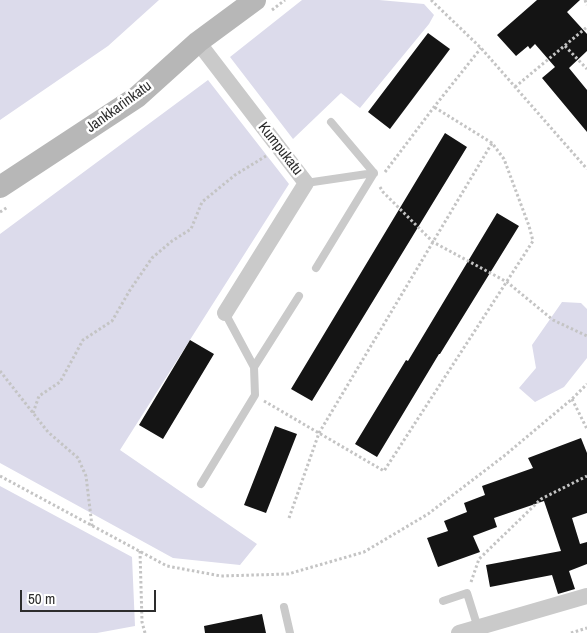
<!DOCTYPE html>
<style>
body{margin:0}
#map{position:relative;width:587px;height:633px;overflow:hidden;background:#fff;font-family:"Archivo Narrow",sans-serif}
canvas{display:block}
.scale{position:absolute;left:20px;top:590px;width:136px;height:22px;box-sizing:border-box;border:2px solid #2d2d2d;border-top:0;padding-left:6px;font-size:15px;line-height:18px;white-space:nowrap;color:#2d2d2d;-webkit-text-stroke:4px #fff;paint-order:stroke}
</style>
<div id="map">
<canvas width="587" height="633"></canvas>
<div class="scale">50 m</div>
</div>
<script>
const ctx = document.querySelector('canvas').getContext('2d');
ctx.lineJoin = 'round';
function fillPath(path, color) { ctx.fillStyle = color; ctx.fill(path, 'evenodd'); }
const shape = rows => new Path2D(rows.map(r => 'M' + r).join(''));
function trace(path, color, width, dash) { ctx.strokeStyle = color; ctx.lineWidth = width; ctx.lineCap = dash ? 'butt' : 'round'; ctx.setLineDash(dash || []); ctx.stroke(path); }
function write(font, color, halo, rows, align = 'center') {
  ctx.font = font + ' "Archivo Narrow",sans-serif'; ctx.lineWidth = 5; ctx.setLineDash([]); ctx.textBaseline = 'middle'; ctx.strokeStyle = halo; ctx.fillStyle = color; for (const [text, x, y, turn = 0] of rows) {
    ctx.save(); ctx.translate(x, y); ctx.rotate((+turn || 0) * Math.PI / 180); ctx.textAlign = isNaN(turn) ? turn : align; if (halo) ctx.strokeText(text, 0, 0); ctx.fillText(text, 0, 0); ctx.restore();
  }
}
fillPath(shape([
 [0,0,159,0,108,46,0,120],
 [302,0,379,0,424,4,434,15,429,24,360,108,341,93,293,139,230,57],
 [208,80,289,184,120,450,257,544,240,565,173,558,0,463,0,234],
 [562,302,581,303,587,309,587,358,564,387,535,402,519,388,536,368,532,345],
 [0,486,132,557,135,626,97,633,0,633]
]), '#dcdbeb');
fillPath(shape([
 [537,0,580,0,567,12,587,34,587,51,569,68,587,90,587,132,542,78,555,67,535,44,530,49,528,46,516,56,497,35],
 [428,33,450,49,390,129,368,112],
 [445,133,467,147,312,401,291,389],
 [497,213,519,226,440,354,439,354,377,457,355,444,406,360,408,361],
 [190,340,214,354,163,439,139,425],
 [275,426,297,434,266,513,244,505],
 [581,438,587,453,587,513,572,518,580,544,587,542,587,564,569,571,575,589,558,594,552,575,490,587,486,565,561,551,544,501,494,518,497,527,473,536,480,552,438,567,427,538,448,531,444,521,467,512,464,503,485,495,482,486,533,468,528,458],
 [262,614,266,633,205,633,204,626]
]), '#141414');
trace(shape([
 [431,0,481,48,587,169],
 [585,0,587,5],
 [272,10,285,0],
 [565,46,587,69],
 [515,87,587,27],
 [385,172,434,107,481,48],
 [380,187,383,192,433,242,507,282,553,320,587,336],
 [0,212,8,207],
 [0,371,48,432,78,458,86,476,92,526],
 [572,399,587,429],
 [264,401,384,471,533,241,529,226,504,159,492,143,434,107],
 [33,413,39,396,60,382,83,340,112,321,130,290,152,258,172,241,191,229,202,202,235,175,266,156],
 [0,476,167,566,221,576,288,574,364,552,428,514,504,456,572,399,587,384],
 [289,518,319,433,492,143],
 [140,551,142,622,145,633],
 [471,582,479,559,541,499,587,476],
 [571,633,587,628]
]), '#c4c4c4', 3, [2.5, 2.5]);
trace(shape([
 [306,183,374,173],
 [316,268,374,173,331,122],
 [254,367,299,296],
 [201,484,255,395,254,367,225,313],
 [443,601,467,593,478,628],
 [284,607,290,633]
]), '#cacaca', 8);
trace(shape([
 [198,42,306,183,225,313],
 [459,633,587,596]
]), '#cacaca', 16);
trace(shape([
 [0,187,137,97,198,42,255,0]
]), '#b7b7b7', 22);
write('15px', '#2d2d2d', '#fff', [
 ["Jankkarinkatu",119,107,-36],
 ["Kumpukatu",280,149,52]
]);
</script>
